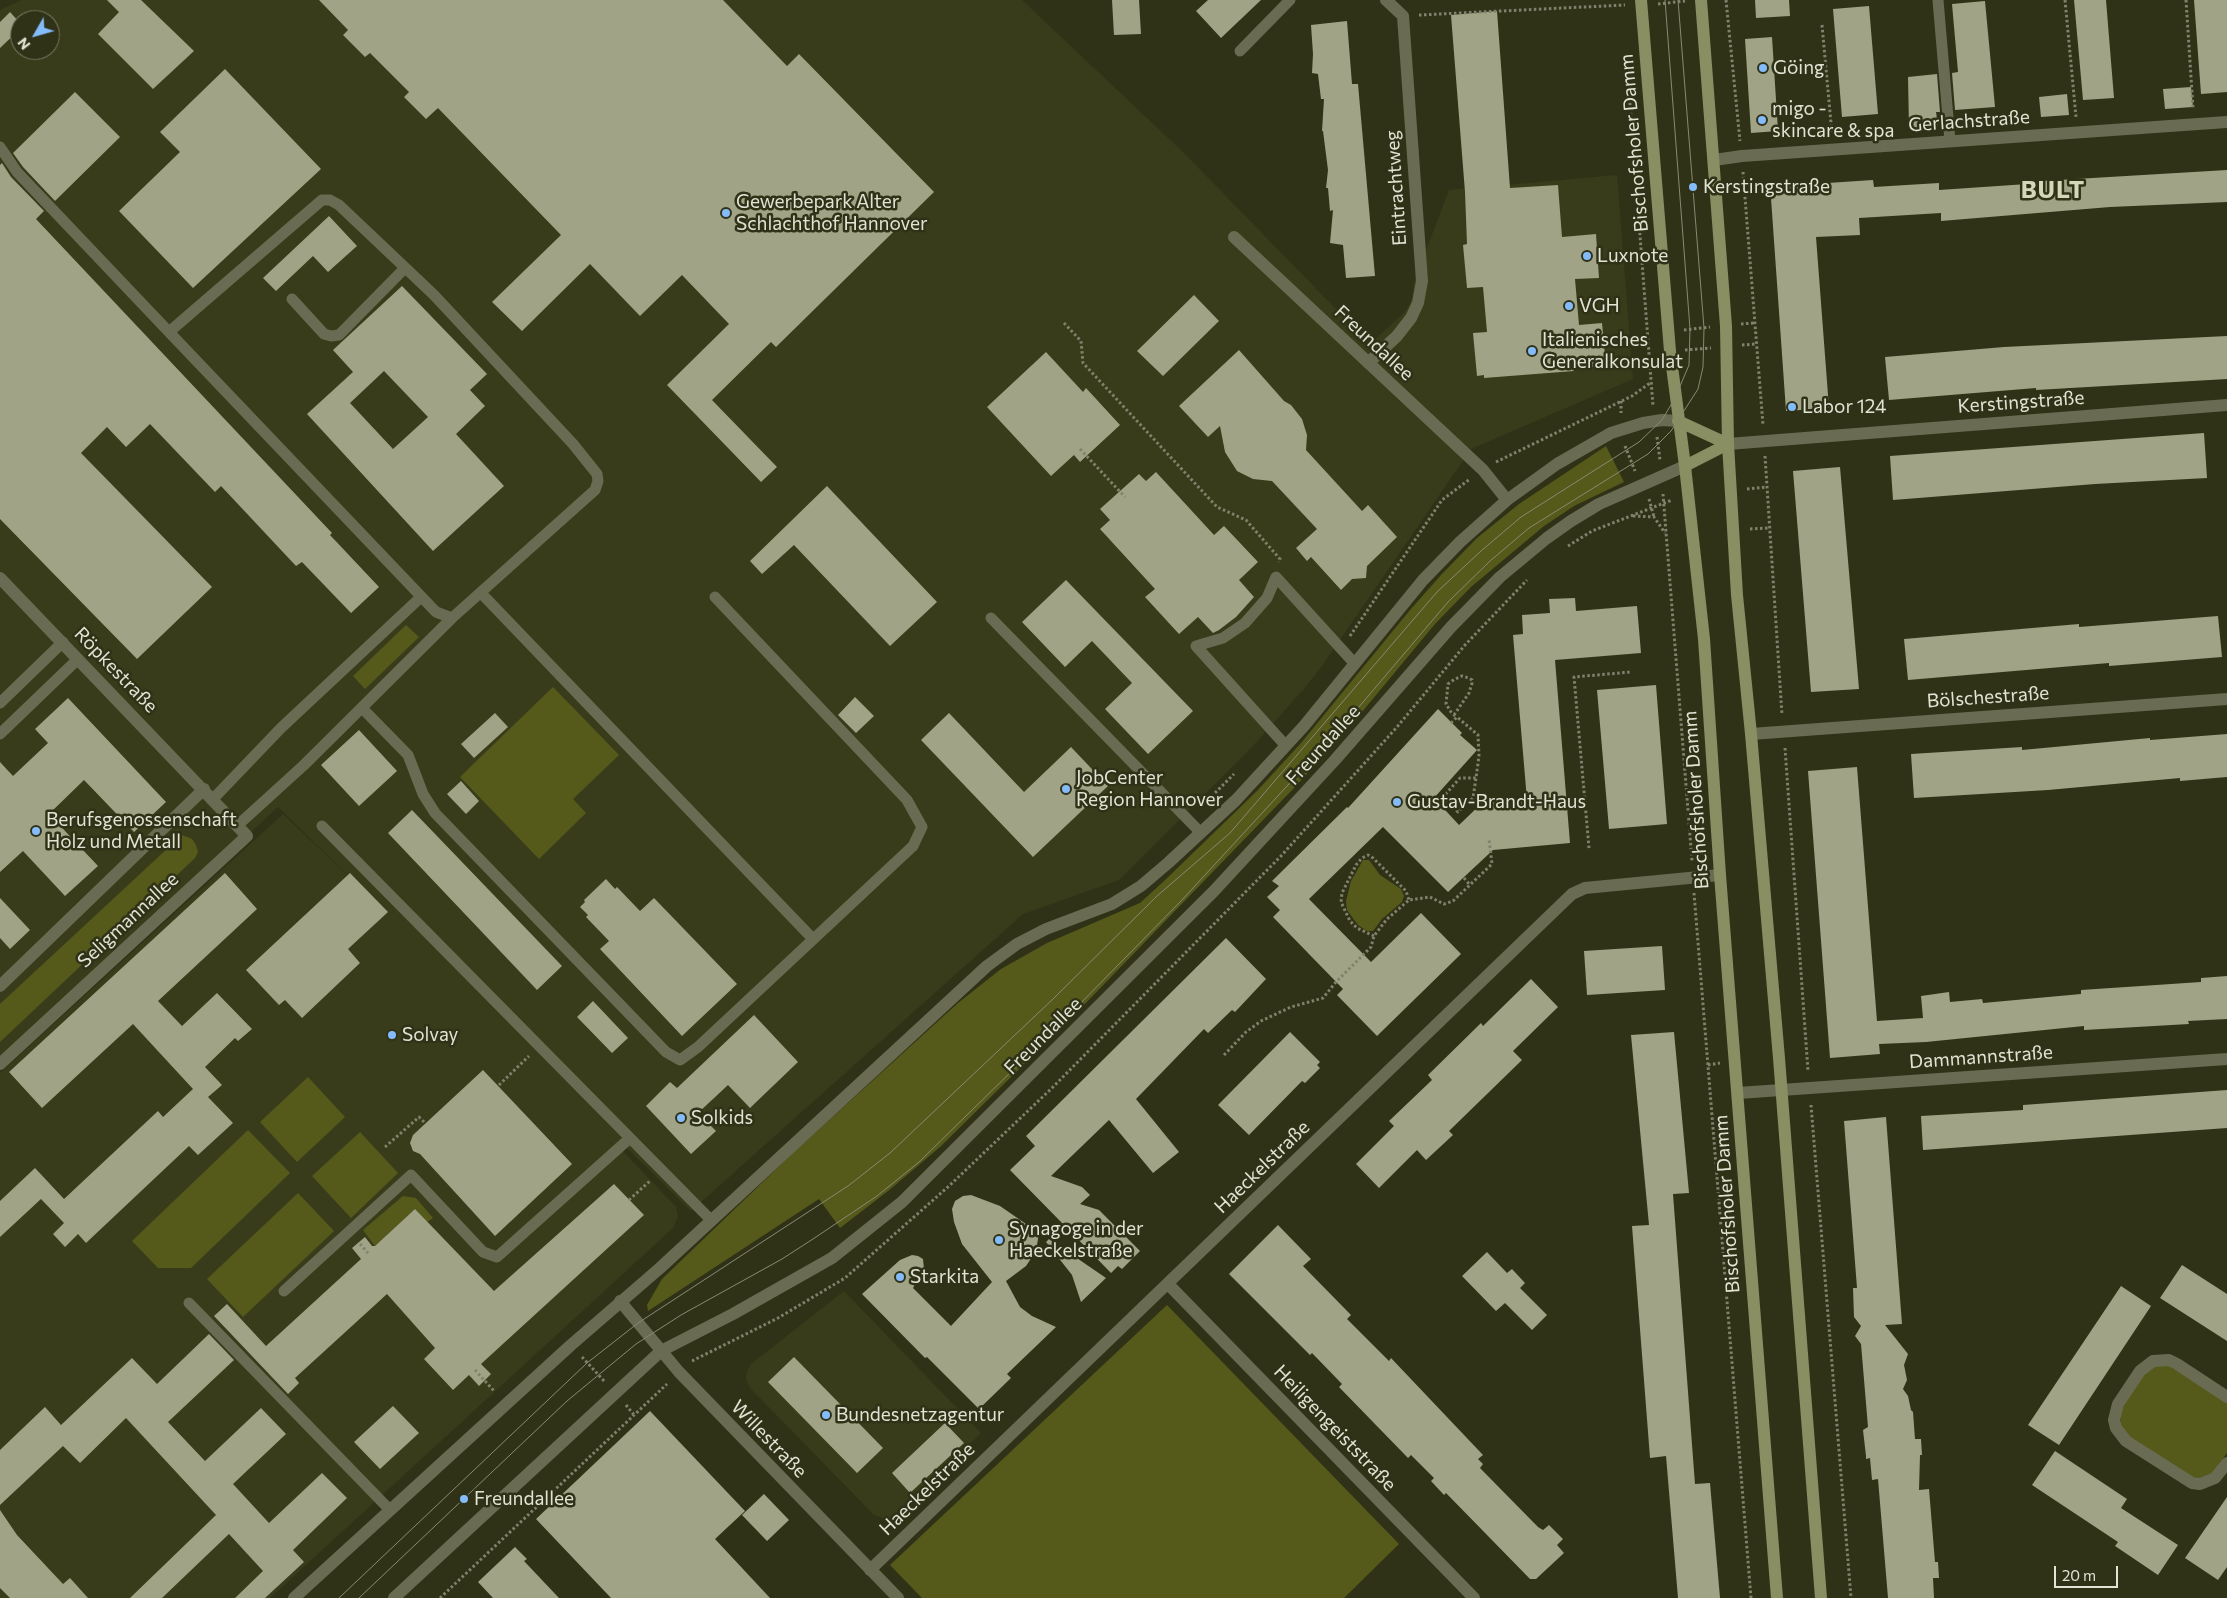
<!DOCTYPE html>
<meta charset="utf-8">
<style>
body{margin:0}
#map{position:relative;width:2227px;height:1598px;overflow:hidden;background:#303218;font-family:Commissioner,sans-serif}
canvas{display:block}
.north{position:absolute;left:10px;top:10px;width:50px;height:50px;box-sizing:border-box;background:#303218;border:1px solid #777963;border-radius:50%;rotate:232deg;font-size:14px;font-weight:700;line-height:20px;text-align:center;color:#e1e3d3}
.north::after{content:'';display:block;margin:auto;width:18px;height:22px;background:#84bcfb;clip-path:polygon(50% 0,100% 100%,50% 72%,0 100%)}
.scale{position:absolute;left:2054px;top:1566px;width:64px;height:22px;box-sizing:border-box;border:2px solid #e1e3d3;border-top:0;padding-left:6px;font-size:15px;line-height:18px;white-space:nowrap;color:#e1e3d3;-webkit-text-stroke:4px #303218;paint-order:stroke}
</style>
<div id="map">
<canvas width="2227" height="1598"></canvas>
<div class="north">N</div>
<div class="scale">20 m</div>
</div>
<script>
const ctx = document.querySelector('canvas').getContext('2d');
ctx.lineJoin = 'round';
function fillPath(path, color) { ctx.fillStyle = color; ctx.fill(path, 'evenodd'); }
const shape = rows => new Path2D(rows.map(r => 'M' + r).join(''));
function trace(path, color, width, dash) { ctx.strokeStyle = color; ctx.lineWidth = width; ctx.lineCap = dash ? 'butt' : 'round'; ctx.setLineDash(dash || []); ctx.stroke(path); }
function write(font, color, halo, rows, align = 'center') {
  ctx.font = font + ' Commissioner,sans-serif'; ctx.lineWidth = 5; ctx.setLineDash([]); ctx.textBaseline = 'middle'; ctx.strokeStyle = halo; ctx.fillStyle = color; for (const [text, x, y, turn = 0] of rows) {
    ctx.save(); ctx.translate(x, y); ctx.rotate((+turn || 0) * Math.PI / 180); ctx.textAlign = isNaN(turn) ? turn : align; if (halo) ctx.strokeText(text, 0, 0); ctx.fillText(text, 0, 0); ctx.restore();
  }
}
fillPath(shape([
 [22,0,1022,0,1184,153,1370,344,1405,312,1412,299,1414,282,1449,190,1617,175,1633,379,1471,449,1322,666,1302,691,1252,747,1119,880,1023,914,691,1211,623,1144,619,1147,676,1207,678,1217,673,1228,270,1598,0,1598,0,1073,283,814,364,891,278,807,0,1064,0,10],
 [20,20,50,20,50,50,20,50],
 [844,1291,981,1433,897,1516,888,1520,874,1515,750,1388,746,1380,747,1371,751,1364]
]), '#393c1a');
fillPath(shape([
 [1606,446,1624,482,1574,506,1544,526,1471,587,1435,624,1347,730,1294,788,1081,1008,940,1147,888,1191,840,1228,819,1199,648,1311,647,1305,662,1279,793,1153,958,1003,1001,969,1047,943,1140,903,1163,882,1257,791,1301,743,1410,610,1441,575,1477,538,1519,504],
 [406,625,419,637,365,689,353,676],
 [553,687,619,755,573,799,586,813,539,859,460,777],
 [182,835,192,839,196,845,198,852,195,858,0,1042,0,1004],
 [1363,860,1369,860,1380,875,1401,889,1404,896,1402,902,1382,919,1373,931,1367,931,1358,925,1347,910,1346,901,1351,881],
 [308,1077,345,1117,297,1162,260,1122],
 [248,1130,290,1173,191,1268,158,1268,132,1241],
 [360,1132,398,1173,351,1218,312,1176],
 [298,1193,334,1231,243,1317,207,1279],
 [403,1196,416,1198,433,1218,427,1222,415,1209,375,1246,363,1230],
 [1167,1305,1399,1544,1344,1598,922,1598,890,1565],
 [2154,1366,2169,1366,2227,1402,2227,1453,2212,1473,2199,1478,2191,1477,2131,1438,2121,1427,2120,1412,2143,1375]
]), '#555a1a');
fillPath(shape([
 [107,0,141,0,194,51,153,89,98,34,119,12],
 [319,0,723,0,787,66,799,54,934,192,776,347,771,342,712,400,777,467,761,482,667,385,729,324,682,275,640,316,590,264,522,331,492,302,561,235,438,108,426,119,404,97,409,92,370,53,365,57,343,35,348,30],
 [1112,0,1139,0,1141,34,1114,35],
 [1208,0,1261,0,1221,38,1196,11],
 [1755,0,1789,0,1790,16,1756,18],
 [2074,0,2106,0,2114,98,2083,100],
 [2194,0,2227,0,2227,92,2201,94],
 [1985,1,1995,107,1955,110,1952,73,1958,72,1952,4],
 [1869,6,1878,114,1842,117,1833,9],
 [1497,11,1510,188,1558,185,1562,237,1596,234,1599,278,1575,279,1579,325,1602,323,1606,366,1574,368,1574,371,1484,378,1484,375,1477,376,1473,333,1487,332,1483,287,1467,288,1463,245,1467,244,1465,192,1451,15],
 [10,12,20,23,20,29,0,48,0,22],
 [1347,21,1352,84,1358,84,1375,276,1346,278,1343,245,1330,243,1333,210,1330,211,1328,188,1326,188,1328,170,1323,131,1322,131,1324,99,1321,99,1318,74,1312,73,1313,54,1311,25],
 [1772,37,1778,131,1751,133,1745,39],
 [225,69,321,169,193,288,119,211,180,152,160,132],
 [1937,74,1940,112,1936,112,1938,126,1909,128,1908,77],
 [2191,87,2193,107,2165,109,2163,89],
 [75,92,120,137,55,201,23,167,13,153],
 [2067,94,2069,115,2041,117,2039,97],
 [2,163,11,177,44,211,36,219,332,533,330,535,379,587,351,613,302,562,296,566,221,486,215,492,150,424,126,447,107,427,81,453,212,587,137,659,0,519,0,165],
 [2227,170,2227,202,2110,207,1941,221,1941,213,1859,218,1860,235,1816,237,1829,408,1786,411,1770,184,1812,181,1812,184,1873,180,1874,187,1939,183,1939,190,2042,183,2042,181],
 [329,216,357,246,328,272,313,256,276,291,263,278],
 [402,286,487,374,470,390,485,406,456,434,504,486,433,551,307,414,353,372,333,350],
 [384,371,428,417,393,449,350,403],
 [1194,295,1219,321,1163,376,1137,351],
 [2227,336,2227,379,2036,390,2036,388,1889,400,1885,357,2004,347],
 [1239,350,1284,401,1291,405,1302,419,1307,435,1306,450,1362,511,1368,505,1397,537,1367,566,1366,578,1352,579,1341,590,1311,557,1307,561,1296,548,1317,529,1272,481,1253,479,1237,471,1225,452,1220,426,1208,437,1179,406],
 [1046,352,1083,392,1086,388,1120,425,1080,462,1074,455,1051,476,987,407],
 [2204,433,2207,478,2095,484,1893,500,1890,456],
 [1840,467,1859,689,1811,692,1793,471],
 [1156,472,1214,535,1224,526,1258,562,1239,580,1254,597,1236,617,1219,630,1213,633,1198,617,1179,634,1145,597,1155,589,1100,529,1110,520,1100,509,1139,474,1146,481],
 [827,486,937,602,890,646,794,545,762,574,750,561],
 [1066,580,1193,711,1148,754,1105,709,1132,683,1092,641,1065,667,1022,622],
 [1575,598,1576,611,1637,606,1641,653,1555,660,1570,843,1493,850,1448,892,1383,827,1309,899,1371,962,1421,913,1461,954,1377,1036,1337,995,1343,989,1273,917,1280,910,1267,897,1279,886,1272,881,1347,807,1348,808,1438,709,1462,733,1460,735,1477,750,1434,798,1459,825,1482,803,1527,800,1513,635,1523,634,1522,615,1550,613,1549,599],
 [2218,616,2222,657,2109,666,2109,663,1908,680,1904,639,2079,624,2079,627],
 [1656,685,1667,824,1609,829,1597,690],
 [855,697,874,716,856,733,838,715],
 [68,698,166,802,134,832,84,780,49,814,98,866,65,896,23,851,0,872,0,762,13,776,48,743,35,729],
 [495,713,508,727,474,758,461,744],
 [949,713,1024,792,1071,747,1108,786,1033,857,921,740],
 [359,730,397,771,359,806,321,765],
 [2227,734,2227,777,2180,781,2180,778,2048,790,1914,798,1911,754,2022,747,2022,750,2150,738,2150,740],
 [1857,767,1877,1021,1923,1018,1921,996,1949,992,1950,1002,1982,999,1983,1003,2081,994,2081,990,2201,982,2201,978,2227,976,2227,1019,2188,1021,2189,1024,2084,1030,2084,1026,1926,1042,1879,1044,1880,1054,1830,1058,1808,771],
 [461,781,479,801,466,814,447,794],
 [412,810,562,966,537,990,388,833],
 [225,873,257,909,158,1001,182,1026,217,993,252,1029,238,1041,235,1038,205,1067,222,1085,208,1097,233,1123,198,1155,189,1146,86,1243,78,1234,65,1247,53,1234,64,1223,41,1199,0,1237,0,1201,35,1168,64,1199,158,1111,163,1117,193,1089,133,1024,42,1108,9,1072],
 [350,873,388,912,348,949,360,963,302,1018,285,1000,279,1005,246,970],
 [606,879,615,889,617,887,640,911,654,898,737,984,682,1036,600,949,609,941,586,917,588,915,580,907,585,902,584,900],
 [0,898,30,930,10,949,0,938],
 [1226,938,1266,979,1235,1012,1232,1010,1208,1033,1204,1029,1136,1099,1179,1152,1153,1173,1109,1120,1051,1176,1082,1187,1090,1195,1080,1204,1099,1210,1140,1251,1122,1269,1118,1266,1111,1273,1010,1170,1035,1146,1026,1136],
 [1662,946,1665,990,1587,995,1584,951],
 [1531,979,1558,1007,1513,1051,1522,1060,1449,1131,1453,1135,1426,1160,1417,1150,1379,1188,1356,1164,1394,1126,1389,1121,1432,1080,1428,1075,1481,1023,1483,1026],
 [593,1001,628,1038,612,1053,577,1017],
 [754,1015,798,1062,750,1108,728,1085,698,1113,716,1131,691,1154,646,1106,670,1082,677,1088],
 [1290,1032,1320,1062,1317,1065,1320,1068,1305,1083,1302,1081,1249,1135,1218,1105],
 [1674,1032,1689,1193,1673,1194,1695,1484,1710,1483,1720,1598,1678,1598,1666,1456,1650,1458,1647,1419,1632,1226,1649,1225,1631,1035],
 [483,1070,572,1164,495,1236,420,1154,413,1151,410,1143,413,1135],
 [2227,1090,2227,1128,1923,1150,1921,1116,2023,1110,2023,1105],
 [1886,1117,1902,1324,1885,1325,1908,1354,1904,1365,1907,1380,1903,1389,1908,1396,1911,1410,1913,1412,1915,1439,1921,1439,1922,1455,1920,1455,1919,1490,1929,1489,1935,1562,1938,1562,1939,1578,1933,1578,1934,1598,1888,1598,1878,1479,1872,1480,1870,1458,1866,1459,1866,1456,1863,1430,1868,1427,1861,1344,1855,1336,1861,1326,1854,1317,1853,1288,1857,1288,1844,1121],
 [614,1184,644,1215,481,1364,491,1374,479,1386,469,1375,453,1390,424,1359,435,1348,387,1294,295,1378,299,1383,288,1394,214,1316,227,1304,266,1346,361,1259,352,1248,365,1237,372,1246,375,1246,415,1209,494,1291],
 [971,1195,1000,1206,1039,1233,1036,1251,1026,1266,1006,1281,1020,1307,1032,1316,1056,1327,1007,1374,1011,1378,979,1409,927,1357,925,1358,862,1294,900,1260,912,1255,918,1256,923,1259,924,1269,913,1288,951,1326,992,1282,962,1244,954,1222,952,1209,955,1201,963,1196],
 [1278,1225,1311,1259,1303,1266,1351,1315,1347,1319,1389,1361,1391,1358,1483,1455,1478,1459,1483,1464,1480,1468,1538,1527,1543,1530,1549,1525,1563,1539,1557,1545,1564,1553,1536,1579,1530,1579,1446,1493,1444,1495,1431,1481,1434,1478,1411,1455,1408,1458,1339,1387,1342,1384,1312,1353,1310,1355,1229,1274],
 [1049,1239,1106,1278,1081,1302,1072,1275,1046,1242],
 [1487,1252,1507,1273,1512,1269,1525,1283,1520,1288,1547,1315,1532,1330,1505,1303,1496,1311,1462,1276],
 [2182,1265,2227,1294,2227,1341,2160,1298],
 [2121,1286,2151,1306,2059,1445,2028,1425],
 [209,1334,234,1360,168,1422,205,1461,261,1408,286,1434,233,1484,269,1523,322,1473,347,1498,293,1550,304,1562,265,1598,235,1598,263,1571,229,1534,162,1598,130,1598,216,1515,126,1418,80,1463,63,1446,0,1505,0,1450,45,1407,61,1425,132,1358,157,1384],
 [794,1357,883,1448,857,1473,768,1382],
 [393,1406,419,1433,380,1469,354,1442],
 [650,1411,745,1511,715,1539,770,1598,611,1598,536,1519],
 [945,1423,964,1443,910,1493,892,1473],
 [2055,1451,2127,1499,2121,1508,2178,1545,2158,1575,2115,1546,2118,1542,2032,1485],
 [764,1494,789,1520,767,1541,742,1515],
 [2227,1497,2227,1567,2218,1580,2185,1558],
 [0,1510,17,1535,63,1584,70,1578,88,1598,10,1598,0,1588],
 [515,1547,527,1559,524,1561,559,1598,493,1598,478,1582]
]), '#a0a385');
trace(shape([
 [1726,0,1740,141],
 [2065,0,2076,117],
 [2186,0,2193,108],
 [1658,4,1685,1],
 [1419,15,1625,5],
 [1822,25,1832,134],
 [1628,78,1653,406],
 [1743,172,1763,425],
 [1064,323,1081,341,1083,363,1217,507,1246,520,1280,559,1279,562],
 [1741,324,1754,323],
 [1684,330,1710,327],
 [1742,345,1756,344],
 [1685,350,1711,348],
 [1621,401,1621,413],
 [1657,437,1660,460],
 [1625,446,1635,471],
 [1080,449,1125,497],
 [1765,456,1782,715],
 [1496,462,1632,396,1650,383],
 [1747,489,1767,487],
 [1663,494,1692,861],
 [1649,499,1654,517],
 [1633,516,1654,517,1665,533],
 [1750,529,1769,528],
 [1568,546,1592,531,1672,500],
 [1350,636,1442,500,1470,479],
 [1454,715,1469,693,1472,683,1472,680,1469,678,1462,676,1455,679,1448,684,1446,704,1451,712,1454,715,1457,717],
 [1451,723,1457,717,1478,735,1479,756,1476,778,1473,798,1458,812,1443,797,1460,778,1476,778],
 [1785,748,1808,1071],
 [1208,800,1234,774],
 [1589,848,1574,677,1631,672],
 [1464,878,1470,885],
 [1694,893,1751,1598],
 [1374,936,1357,928,1350,921,1341,902,1342,893,1356,865,1362,858,1368,855,1373,858,1406,891,1409,900],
 [1224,1055,1246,1032,1261,1021,1291,1007,1323,998,1336,982,1371,947,1374,936,1387,919,1409,900,1430,897,1444,904,1453,901,1492,864,1489,839],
 [1708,1065,1720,1063],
 [499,1085,529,1056],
 [1811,1105,1851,1598],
 [385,1147,419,1117,426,1124],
 [629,1200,651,1180],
 [360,1244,368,1253],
 [582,1357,605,1382],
 [692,1361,778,1318,845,1278,949,1186,1052,1088,1281,856,1397,727,1465,645,1527,580],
 [475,1370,495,1392],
 [626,1405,634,1415],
 [440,1598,667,1384]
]), '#80826d', 3, [2.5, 2.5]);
trace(shape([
 [1938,0,1950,141],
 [1240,51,1290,0],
 [0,147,17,172,169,332,436,612,452,618,595,490,598,481,597,474,573,444,434,295,339,205,330,200,322,200,169,332],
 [292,299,324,334,331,336,339,335,405,268],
 [481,593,813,939],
 [991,618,1201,833],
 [0,703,63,642],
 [362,708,408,755,423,794,435,813,666,1052,680,1060,698,1047,913,846,922,827,907,800,715,597],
 [0,734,78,659],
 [1286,746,1196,646,1223,638,1245,623,1267,598,1276,577,1355,664],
 [213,799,281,728,421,597],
 [238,825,304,765,452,618],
 [322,826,711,1220],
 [284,1291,411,1175,483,1252,497,1257,630,1138],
 [189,1303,390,1510]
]), '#696c52', 11);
trace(shape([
 [1714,160,1742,156,2227,122],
 [1234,237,1483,470,1507,500],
 [1368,363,1397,336,1411,318,1418,303,1422,281,1403,16,1386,0],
 [1728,444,2227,405],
 [0,578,247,836,0,1064],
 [1751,734,2227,699],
 [0,986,204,789],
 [1738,1093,2227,1059],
 [1168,1284,1474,1598],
 [620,1301,679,1372,898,1598],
 [2227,1397,2177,1364,2169,1360,2153,1361,2140,1371,2118,1404,2114,1420,2116,1428,2126,1441,2192,1483,2200,1484,2215,1478,2227,1463],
 [870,1570,1572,894,1585,888,1720,875],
 [294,1598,571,1345,660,1268,987,966,1017,944,1046,929,1112,904,1141,886,1168,863,1236,800,1304,726,1423,580,1460,542,1507,500,1557,464,1611,433,1643,423,1662,420,1678,421],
 [394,1598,661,1351,733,1314,832,1258,902,1202,1214,891,1335,760,1451,627,1500,577,1547,538,1571,521,1599,504,1685,466]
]), '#696c52', 12);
trace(shape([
 [1641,0,1670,351,1685,466,1704,639,1720,875,1777,1598],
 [1701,0,1726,326,1728,444,1737,595,1751,734,1779,1058,1821,1598],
 [1678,421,1728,444],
 [1685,466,1728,444]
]), '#898e63', 12);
trace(shape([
 [339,1598,587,1363,638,1323,848,1186,890,1153,1053,999,1157,896,1230,833,1437,592,1481,551,1521,517,1639,442,1662,420,1675,398,1689,365,1690,329,1665,0],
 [359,1598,567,1401,636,1344,681,1315,782,1259,813,1239,877,1196,919,1162,1069,1015,1181,901,1347,721,1448,602,1490,561,1529,528,1648,454,1671,431,1698,389,1703,367,1704,328,1678,0]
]), '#888a75', 1);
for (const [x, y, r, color] of [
 [1763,68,5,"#84bcfb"],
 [1762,120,5,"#84bcfb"],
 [1693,187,5,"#84bcfb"],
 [726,213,5,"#84bcfb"],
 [1587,256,5,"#84bcfb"],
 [1569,306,5,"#84bcfb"],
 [1532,351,5,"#84bcfb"],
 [1792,407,5,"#84bcfb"],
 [1066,789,5,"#84bcfb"],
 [1397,802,5,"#84bcfb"],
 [36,831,5,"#84bcfb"],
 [392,1035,5,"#84bcfb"],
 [681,1118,5,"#84bcfb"],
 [999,1240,5,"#84bcfb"],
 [900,1277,5,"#84bcfb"],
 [826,1415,5,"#84bcfb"],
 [464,1499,5,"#84bcfb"]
]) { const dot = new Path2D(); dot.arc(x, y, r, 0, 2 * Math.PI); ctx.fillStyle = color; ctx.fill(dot); trace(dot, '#303218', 2); }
write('19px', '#e1e3d3', '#303218', [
 ["Göing",1773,68],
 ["migo -",1772,109],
 ["skincare & spa",1772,131],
 ["Kerstingstraße",1703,187],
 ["Gewerbepark Alter",736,202],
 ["Schlachthof Hannover",736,224],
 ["Luxnote",1597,256],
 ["VGH",1579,306],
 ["Italienisches",1542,340],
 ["Generalkonsulat",1542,362],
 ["Labor 124",1802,407],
 ["JobCenter",1076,778],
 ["Region Hannover",1076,800],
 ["Gustav-Brandt-Haus",1407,802],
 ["Berufsgenossenschaft",46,820],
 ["Holz und Metall",46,842],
 ["Solvay",402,1035],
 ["Solkids",691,1118],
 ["Synagoge in der",1009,1229],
 ["Haeckelstraße",1009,1251],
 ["Starkita",910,1277],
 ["Bundesnetzagentur",836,1415],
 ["Freundallee",474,1499]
], 'left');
write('19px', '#e1e3d3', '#303218', [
 ["Gerlachstraße",1969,121,-4],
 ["Bischofsholer Damm",1634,143,-95],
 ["Eintrachtweg",1396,188,-94],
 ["Freundallee",1374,343,43],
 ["Kerstingstraße",2021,402,-4],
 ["Röpkestraße",116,670,46],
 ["Bölschestraße",1988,697,-4],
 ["Freundallee",1323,745,-48],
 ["Bischofsholer Damm",1696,800,-94],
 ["Seligmannallee",128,920,-43],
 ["Freundallee",1043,1036,-45],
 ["Dammannstraße",1981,1057,-4],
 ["Haeckelstraße",1262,1167,-44],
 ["Bischofsholer Damm",1727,1204,-94],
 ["Heiligengeiststraße",1335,1428,46],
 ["Willestraße",769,1439,46],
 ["Haeckelstraße",927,1489,-44]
]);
ctx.letterSpacing = '1px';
write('bold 24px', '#d4d8b8', '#303218', [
 ["BULT",2053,190]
]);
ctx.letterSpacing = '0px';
</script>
